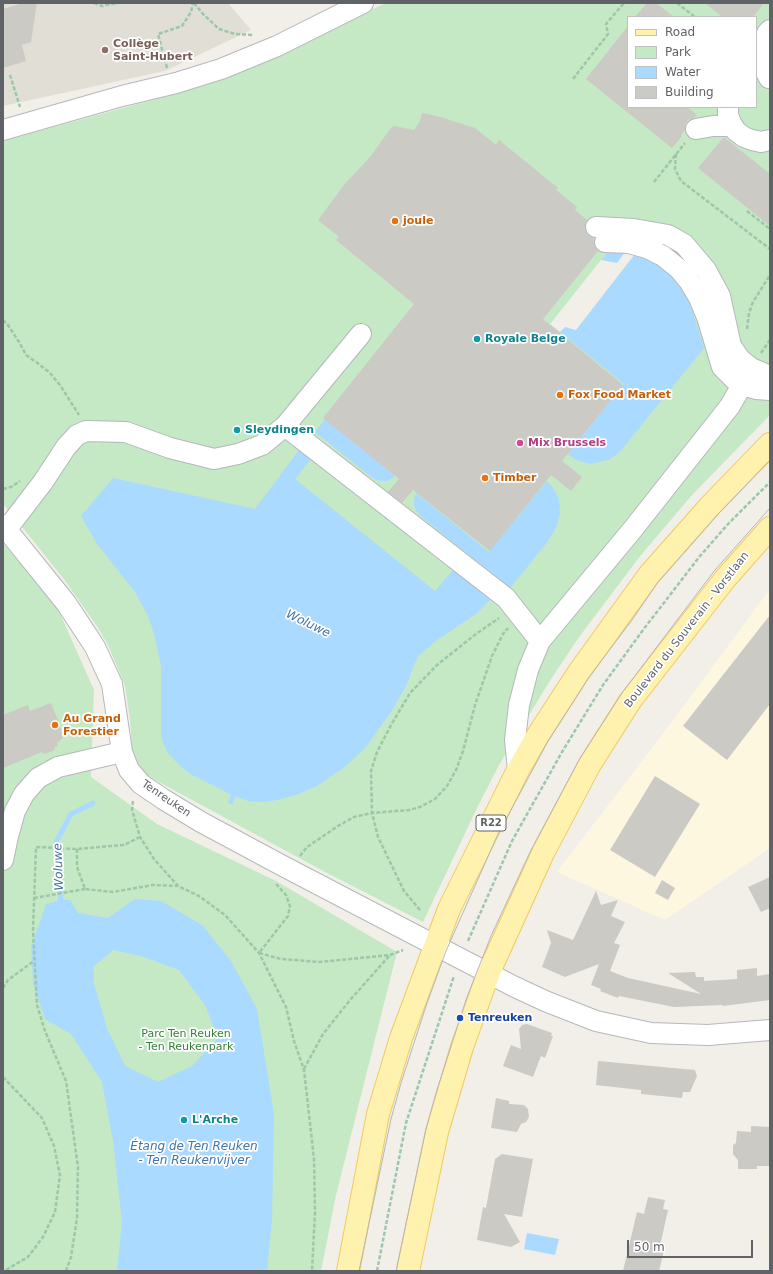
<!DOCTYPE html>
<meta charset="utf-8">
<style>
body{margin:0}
#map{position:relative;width:773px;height:1274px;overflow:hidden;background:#f1efe8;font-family:"DejaVu Sans",sans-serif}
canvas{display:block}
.frame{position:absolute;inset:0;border:4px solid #5f6368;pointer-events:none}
.legend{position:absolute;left:627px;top:16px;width:130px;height:92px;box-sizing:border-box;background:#fff;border:1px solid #bfc1c3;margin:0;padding:5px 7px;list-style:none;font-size:12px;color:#5f6368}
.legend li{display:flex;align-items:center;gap:8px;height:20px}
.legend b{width:20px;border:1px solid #bfc1c3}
.scale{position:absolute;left:627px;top:1240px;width:126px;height:18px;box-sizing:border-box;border:2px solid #5f6368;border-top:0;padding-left:5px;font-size:12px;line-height:14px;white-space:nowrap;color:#5f6368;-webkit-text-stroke:3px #fff;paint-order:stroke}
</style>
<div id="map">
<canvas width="773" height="1274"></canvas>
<div class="frame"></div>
<ul class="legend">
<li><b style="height:5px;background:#fff2af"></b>Road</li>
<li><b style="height:11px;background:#c5e8c5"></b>Park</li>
<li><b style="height:11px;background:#aadaff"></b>Water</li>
<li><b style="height:11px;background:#cccac5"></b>Building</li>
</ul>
<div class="scale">50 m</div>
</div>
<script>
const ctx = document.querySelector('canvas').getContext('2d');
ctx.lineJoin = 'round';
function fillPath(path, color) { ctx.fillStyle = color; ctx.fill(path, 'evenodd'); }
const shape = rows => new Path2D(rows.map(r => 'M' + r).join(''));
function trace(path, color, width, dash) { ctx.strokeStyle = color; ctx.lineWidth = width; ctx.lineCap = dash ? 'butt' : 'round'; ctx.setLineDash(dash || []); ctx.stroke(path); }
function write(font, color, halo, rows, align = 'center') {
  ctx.font = font + ' "DejaVu Sans",sans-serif'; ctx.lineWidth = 3.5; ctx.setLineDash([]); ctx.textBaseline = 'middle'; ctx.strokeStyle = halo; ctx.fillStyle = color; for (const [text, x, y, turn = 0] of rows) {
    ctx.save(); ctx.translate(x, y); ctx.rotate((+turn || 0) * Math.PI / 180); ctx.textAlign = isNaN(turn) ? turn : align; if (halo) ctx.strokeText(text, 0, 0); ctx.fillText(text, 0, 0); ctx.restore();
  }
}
fillPath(shape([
 [770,589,770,848,665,920,557,872,671,723]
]), '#fef7e0');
fillPath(shape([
 [3,3,228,3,251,30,165,71,3,106]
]), '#e1ded6');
fillPath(shape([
 [386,3,770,3,770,415,692,495,641,555,579,637,549,682,499,765,476,810,423,922,325,872,146,775,137,764,134,757,132,750,130,719,125,686,108,645,97,626,63,578,31,538,3,504,3,141,196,88,234,73,309,39],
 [628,17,756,17,756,107,628,107],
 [3,543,57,607,94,690,91,777,157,824,276,881,397,952,336,1195,321,1271,3,1271]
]), '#c5e8c5');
fillPath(shape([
 [609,251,624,252,644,257,658,265,669,274,681,287,687,297,692,310,704,348,623,448,615,456,608,460,590,464,576,460,568,454,624,384,550,324],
 [325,419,395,476,387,481,382,481,374,479,315,432],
 [302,446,313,456,295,479,435,591,454,569,491,599,476,614,437,640,419,655,414,665,406,686,391,712,365,748,346,766,317,786,296,795,277,800,262,802,248,801,228,793,190,774,179,765,168,753,163,743,161,735,161,666,154,633,146,612,135,592,97,544,81,516,113,478,255,509],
 [547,481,554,489,559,500,560,513,557,526,546,544,510,588,423,518,417,512,414,505,414,499,416,493,489,552],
 [135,899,161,901,202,925,231,961,257,1009,274,1114,272,1219,267,1271,117,1271,122,1222,113,1141,102,1082,71,1034,45,1019,33,983,31,947,46,904,61,900,70,900,78,913,108,918],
 [113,950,141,956,179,970,205,1005,218,1038,192,1066,158,1082,125,1066,107,1028,94,984,94,966],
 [527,1233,559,1239,555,1255,524,1249]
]), '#aadaff');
fillPath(shape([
 [625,252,635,254,576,330,565,327,560,332,550,324,601,260,617,263]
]), '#f1efe8');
trace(shape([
 [231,802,233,796,236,791],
 [61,905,56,842,71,814,93,803]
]), '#aadaff', 5);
fillPath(shape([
 [23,3,37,3,31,42,22,45,26,61,3,68,3,9],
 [647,3,656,3,674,17,635,17],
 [705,3,764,3,753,17,722,17],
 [628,26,628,107,687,107,697,115,694,118,688,120,685,125,685,130,681,135,682,136,672,148,586,79],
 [422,113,437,116,475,128,496,145,499,140,558,188,556,190,577,207,575,210,587,220,585,226,586,232,589,236,594,238,594,242,595,247,598,251,543,319,623,385,562,461,582,477,571,491,551,475,490,551,413,490,402,503,388,492,399,479,323,418,414,304,336,240,339,237,318,220,344,185,370,157,391,128,394,126,414,130,420,121],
 [723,138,725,138,770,174,770,226,698,168],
 [770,615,770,704,727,760,683,726],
 [51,703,59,723,63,738,57,743,58,746,54,747,55,750,44,754,42,752,3,768,3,715,28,705,30,711],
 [655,776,700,804,655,877,610,850],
 [770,877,770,908,761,912,748,887],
 [662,880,675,888,668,900,655,893],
 [596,891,601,905,618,900,611,916,625,922,614,943,620,945,610,971,628,978,701,994,668,973,695,972,696,977,704,977,704,981,737,979,737,970,757,968,757,976,770,974,770,1000,723,1006,723,1005,674,1007,619,996,618,998,600,991,601,989,591,985,599,964,565,977,542,967,551,943,547,930,573,940],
 [527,1024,552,1033,551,1036,553,1036,545,1058,541,1056,533,1077,503,1066,511,1045,521,1049,519,1029,522,1025],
 [598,1061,695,1070,697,1076,690,1092,683,1092,682,1098,641,1094,641,1090,596,1085],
 [496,1098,509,1101,509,1104,524,1105,528,1109,529,1117,526,1122,521,1124,517,1132,491,1128],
 [751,1126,770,1127,769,1166,757,1166,757,1169,738,1169,738,1160,733,1154,733,1145,736,1143,737,1131,751,1132],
 [502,1154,533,1159,522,1217,504,1214,520,1242,511,1247,477,1240,483,1207,486,1208,495,1159],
 [648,1197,665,1200,663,1209,668,1210,660,1246,665,1246,659,1271,623,1271,637,1212,644,1214]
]), '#cccac5');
const minor = shape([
 [769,78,765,70,762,58,767,33,770,30],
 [728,107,728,115,731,123,736,131,744,137,752,140,761,142,770,140],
 [696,129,713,126,733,126],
 [3,130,122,96,176,83,221,69,277,46,363,3],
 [596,227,634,229,668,235,684,244,706,270,720,296,731,346,740,359,751,368,770,376],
 [605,242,629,243,647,248,663,256,679,269,689,281,699,298,707,317,722,367,736,381,742,385,756,389,770,390],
 [285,426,506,598,540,641],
 [3,525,66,603,95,647,112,684,122,752,129,770,141,784,163,799,201,822,283,866,513,986,545,1001,596,1021,651,1033,708,1035,770,1030],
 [7,529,43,482,66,447,77,435,86,431,126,432,170,448,214,459,238,454,262,445,285,426,361,334],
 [518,770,515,740,519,705,528,670,540,641,633,529,730,406,742,385],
 [3,860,8,836,15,811,24,794,38,778,58,767,122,752]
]);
const major = shape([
 [348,1271,378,1114,401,1038,449,909,518,770,538,735,579,672,649,575,710,506,770,444],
 [408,1271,437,1132,462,1047,489,972,543,853,590,764,630,701,725,579,770,528]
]);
trace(minor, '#b5b8bc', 22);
trace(major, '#f2c960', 24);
trace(shape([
 [94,3,102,6,116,3],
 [194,3,203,14,219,29,235,34,253,35],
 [677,3,695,17],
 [167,68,158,34,182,26,191,12,193,3],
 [10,75,20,107],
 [573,79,608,34,606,24,624,3],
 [676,154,675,169,681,181,770,249],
 [654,182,685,143],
 [747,211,770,229],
 [3,320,8,325,19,342,26,355,36,362,49,372,60,385,79,415],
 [747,329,749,313,753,302,770,275],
 [761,353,770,340],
 [3,489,11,487,20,481],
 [133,801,132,810,140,837,154,859,178,886,199,896,225,915,259,953,286,1007,294,1041,304,1070,314,1159,315,1212,312,1271],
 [77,849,77,867,85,889,113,892,153,885,178,886],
 [300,856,307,847,338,826,354,817,372,813,409,810,420,807,435,799,447,786,456,770,463,751,475,705,492,656,503,634,508,628],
 [276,884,286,895,290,906,288,916,259,953,281,959,320,962,390,955,403,950],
 [34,898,85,889],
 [420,910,404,891,378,837,372,813,371,771,377,752,391,725,410,693,437,665,476,634,499,618],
 [468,941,512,841,562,752,603,685,643,630,700,556,729,523,770,482],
 [3,988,8,980,34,961],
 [304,1069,323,1034,350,1000,390,955],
 [3,1077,42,1118,54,1146,60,1175,55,1212,43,1237,28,1257,4,1271],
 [66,1271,71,1257,77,1218,78,1167,66,1081,45,1031,37,1005,33,930,36,847,77,849,124,845,140,837],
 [377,1271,406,1123,454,976]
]), '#9cc7a9', 2.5, [4, 2]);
trace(minor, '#fff', 20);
trace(major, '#fff2af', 22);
trace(shape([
 [359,1271,391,1119,401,1083,426,1006,446,951,498,834,547,743,589,677,632,620,658,582,719,513,770,460],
 [396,1271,426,1129,436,1093,467,997,491,936,531,850,579,760,622,693,715,570,770,508]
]), '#b6b7b8', 1);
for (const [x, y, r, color] of [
 [105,50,4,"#8d6e63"],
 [395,221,4,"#e8710a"],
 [477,339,4,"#0f9aa8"],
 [560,395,4,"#e8710a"],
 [237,430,4,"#0f9aa8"],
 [520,443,4,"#d1479c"],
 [485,478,4,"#e8710a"],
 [55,725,4,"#e8710a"],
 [460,1018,4,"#1a4fb4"],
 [184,1120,4,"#0f9aa8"]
]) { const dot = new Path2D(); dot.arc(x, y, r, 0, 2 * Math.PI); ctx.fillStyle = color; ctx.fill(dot); trace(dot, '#fff', 1.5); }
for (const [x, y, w] of [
 [491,823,30]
]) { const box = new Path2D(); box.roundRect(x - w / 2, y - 8, w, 16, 3); ctx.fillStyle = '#fff'; ctx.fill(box); trace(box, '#5f6368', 1); }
write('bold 10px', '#5f6368', null, [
 ["R22",491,823]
]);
write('bold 11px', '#785e54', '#fff', [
 ["Collège",113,44],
 ["Saint-Hubert",113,57]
], 'left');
write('bold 11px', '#c56008', '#fff', [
 ["joule",403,221],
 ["Fox Food Market",568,395],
 ["Timber",493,478],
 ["Au Grand",63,719],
 ["Forestier",63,732]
], 'left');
write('bold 11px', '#0d838f', '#fff', [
 ["Royale Belge",485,339],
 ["Sleydingen",245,430],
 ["L'Arche",192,1120]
], 'left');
write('bold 11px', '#b23c85', '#fff', [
 ["Mix Brussels",528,443]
], 'left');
write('11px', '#5f6368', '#fff', [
 ["Boulevard du Souverain - Vorstlaan",687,630,-52],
 ["Tenreuken",166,799,34]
]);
write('bold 11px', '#164399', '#fff', [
 ["Tenreuken",468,1018]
], 'left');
write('11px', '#348238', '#fff', [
 ["Parc Ten Reuken",186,1034],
 ["- Ten Reukenpark",186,1047]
]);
write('italic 12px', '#4174aa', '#fff', [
 ["Woluwe",308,624,26],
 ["Woluwe",59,867,-92],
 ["Étang de Ten Reuken",194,1147],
 ["- Ten Reukenvijver",194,1161]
]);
</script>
